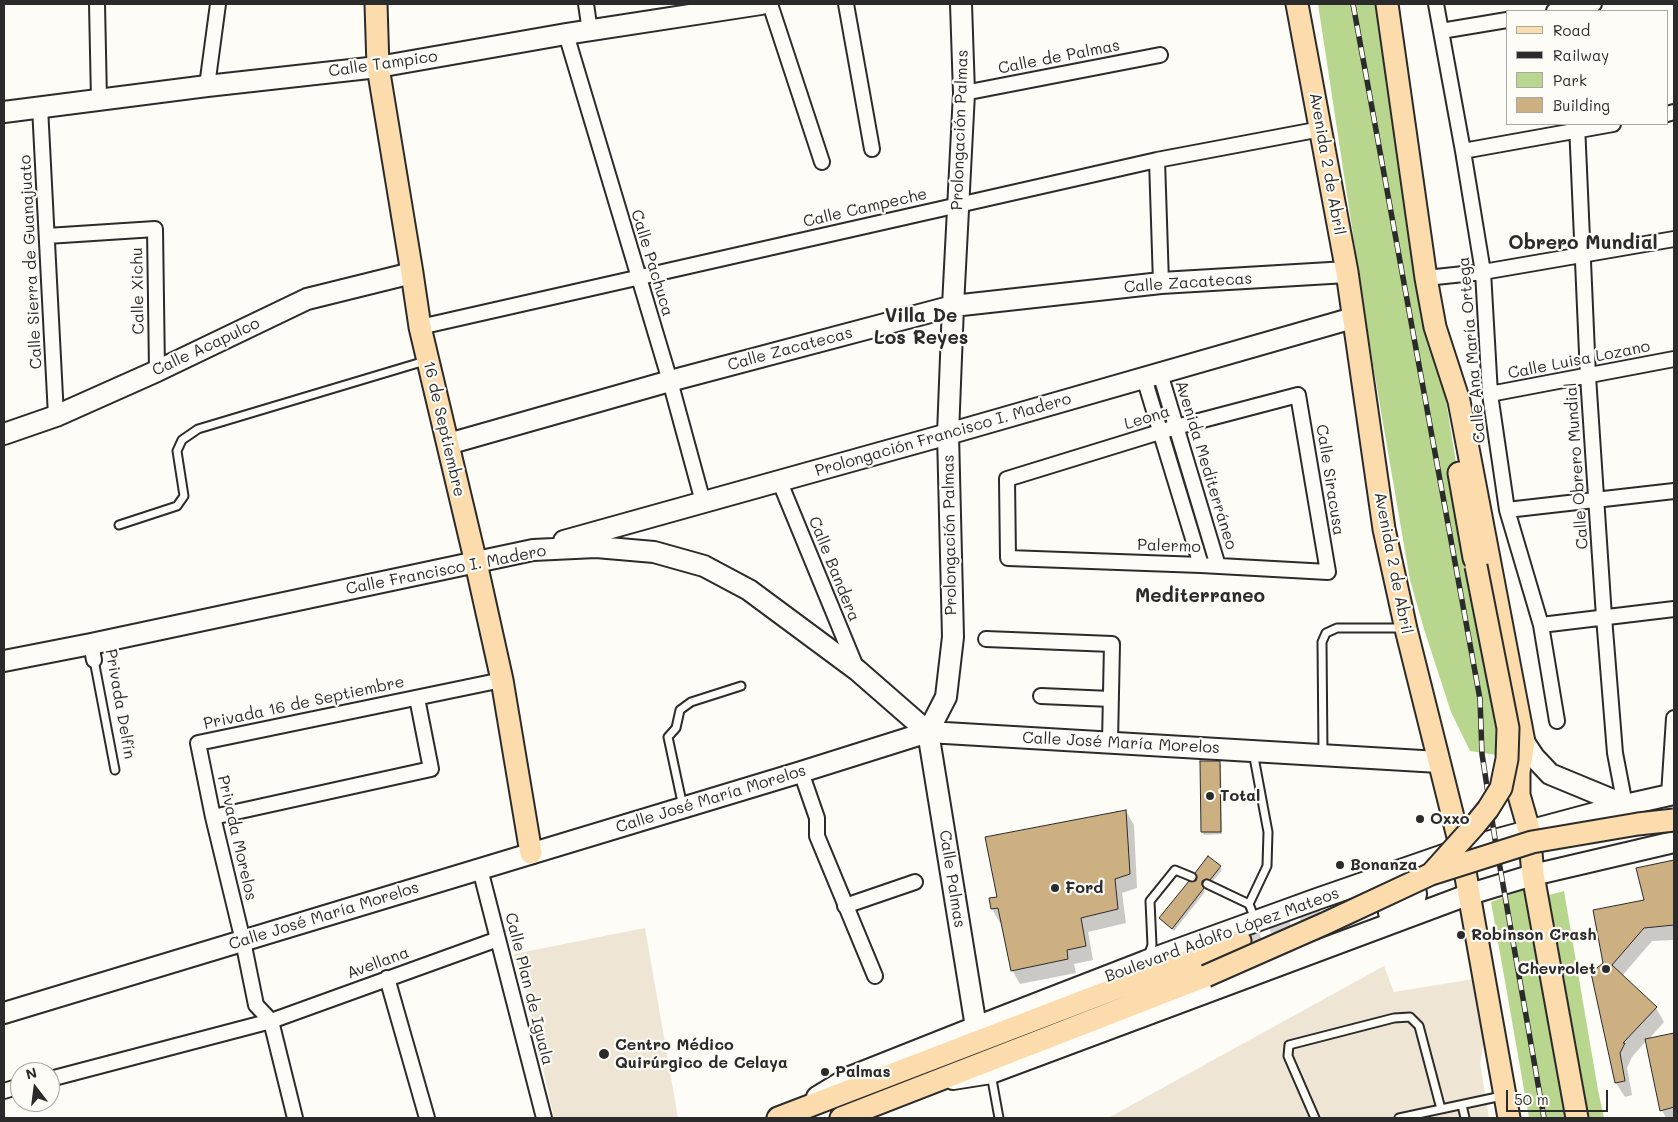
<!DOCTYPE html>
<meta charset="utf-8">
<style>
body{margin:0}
#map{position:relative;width:1678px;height:1122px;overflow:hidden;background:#fdfcf7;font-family:Mali,sans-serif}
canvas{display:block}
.frame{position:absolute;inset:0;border:5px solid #2b2b2b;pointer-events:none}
.legend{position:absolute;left:1506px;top:10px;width:162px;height:115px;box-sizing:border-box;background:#fdfcf7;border:1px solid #a9a8a5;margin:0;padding:6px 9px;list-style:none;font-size:15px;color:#2b2b2b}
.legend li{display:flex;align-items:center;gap:10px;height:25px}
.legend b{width:25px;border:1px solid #a9a8a5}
.north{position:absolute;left:10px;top:1062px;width:50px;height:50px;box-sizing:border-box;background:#fdfcf7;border:1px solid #a9a8a5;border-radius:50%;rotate:345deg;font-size:14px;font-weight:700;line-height:20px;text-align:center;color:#2b2b2b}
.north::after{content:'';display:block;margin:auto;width:18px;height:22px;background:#2b2b2b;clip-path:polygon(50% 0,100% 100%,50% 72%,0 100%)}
.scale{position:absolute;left:1506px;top:1090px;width:102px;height:22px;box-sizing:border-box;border:2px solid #2b2b2b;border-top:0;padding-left:6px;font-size:15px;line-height:18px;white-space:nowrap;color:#2b2b2b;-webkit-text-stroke:4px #fdfcf7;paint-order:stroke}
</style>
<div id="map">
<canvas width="1678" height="1122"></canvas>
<div class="frame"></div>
<ul class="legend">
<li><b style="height:6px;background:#fcdcac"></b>Road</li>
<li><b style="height:6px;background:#2b2b2b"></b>Railway</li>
<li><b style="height:14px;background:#b9d68e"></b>Park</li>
<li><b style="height:14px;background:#cdb082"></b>Building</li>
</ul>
<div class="north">N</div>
<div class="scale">50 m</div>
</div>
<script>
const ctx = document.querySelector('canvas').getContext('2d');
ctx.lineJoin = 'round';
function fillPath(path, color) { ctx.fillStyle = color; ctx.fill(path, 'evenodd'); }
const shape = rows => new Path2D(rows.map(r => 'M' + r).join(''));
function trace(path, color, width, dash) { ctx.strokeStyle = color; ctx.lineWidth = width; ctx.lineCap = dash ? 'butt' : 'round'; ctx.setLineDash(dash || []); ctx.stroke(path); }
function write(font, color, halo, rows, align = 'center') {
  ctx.font = font + ' Mali,sans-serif'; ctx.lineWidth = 4.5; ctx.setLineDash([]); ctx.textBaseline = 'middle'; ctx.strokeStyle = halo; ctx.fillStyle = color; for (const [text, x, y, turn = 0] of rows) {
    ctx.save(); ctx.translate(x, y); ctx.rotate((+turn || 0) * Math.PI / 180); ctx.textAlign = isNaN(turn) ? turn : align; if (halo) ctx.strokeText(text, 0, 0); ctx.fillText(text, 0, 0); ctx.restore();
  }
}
fillPath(shape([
 [645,928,678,1118,554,1118,526,990,514,954],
 [1384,966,1394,992,1480,978,1489,1016,1480,1063,1489,1118,1108,1118]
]), '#efe5d4');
fillPath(shape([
 [1318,4,1375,4,1420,265,1444,389,1500,731,1497,755,1470,751,1451,712,1424,629,1410,580,1372,359],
 [1528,888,1570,1118,1529,1118,1491,902],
 [1564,891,1598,1090,1604,1118,1589,1118,1549,895]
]), '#b9d68e');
fillPath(shape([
 [1219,762,1221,765,1222,834,1204,835,1202,832],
 [1126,811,1134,825,1137,888,1122,893,1126,923,1088,932,1093,960,1074,964,1076,973,1020,984,1012,970,1002,922,1000,923,992,909,998,898],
 [1209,858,1222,870,1212,882,1208,881,1204,884,1203,889,1205,892,1174,931,1161,919,1196,882],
 [1674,861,1674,940,1652,941,1622,976,1656,1008,1664,1022,1648,1040,1674,1035,1674,1118,1666,1118,1662,1110,1646,1041,1632,1057,1627,1068,1632,1095,1625,1097,1616,1083,1593,973,1604,963,1645,901,1638,869]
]), '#0003');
const building = shape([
 [1200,761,1220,761,1221,832,1201,832,1200,761],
 [1126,810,1130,874,1115,879,1118,909,1081,918,1086,946,1067,950,1068,959,1011,971,998,908,991,909,989,898,997,897,985,837,1126,810],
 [1208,856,1221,866,1210,880,1206,879,1202,881,1202,885,1204,888,1172,929,1159,918,1189,881,1196,881,1197,877,1195,873,1208,856],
 [1674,860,1674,925,1644,928,1612,965,1657,1007,1623,1043,1625,1043,1620,1053,1625,1081,1615,1083,1591,973,1603,963,1593,910,1644,900,1636,868,1674,860],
 [1674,1033,1674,1107,1660,1111,1645,1039,1674,1033]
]);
fillPath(building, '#cdb082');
trace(building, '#2b2b2b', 1);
trace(shape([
 [1240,941,1345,906]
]), '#d3d2ce', 21, [21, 11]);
const lane = shape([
 [119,525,177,506,184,496,177,451,182,440,198,429,425,361],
 [94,660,115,770],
 [1323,754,1322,642,1326,633,1337,628,1402,628],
 [683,807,668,737,676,728,680,710,691,702,741,686],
 [1207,884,1249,904,1255,919],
 [1249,904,1267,866,1268,832,1253,752],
 [1148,956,1152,945,1150,901,1175,870,1192,877],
 [991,1074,999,1118],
 [1462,1105,1465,1118],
 [1315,1118,1288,1056,1289,1045,1394,1018,1410,1017,1419,1026,1441,1109],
 [1399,1118,1502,1096]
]);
const street = shape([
 [97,4,99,100],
 [586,4,590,31],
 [770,4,822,162],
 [846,4,872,149],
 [1436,4,1463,151,1483,272,1490,394,1507,510,1541,625,1557,721],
 [1554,11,1594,4],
 [1441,31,1507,20],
 [566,34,670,381,703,502],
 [207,86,218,4],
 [964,93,1160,55],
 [40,107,56,416],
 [1667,114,1674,112],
 [1577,124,1588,376,1604,617,1615,753,1625,805],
 [1463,151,1613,124],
 [1157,160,1161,283],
 [47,236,155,229,157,371],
 [1426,278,1483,272,1674,239],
 [420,327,1157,160,1321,129],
 [1160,373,1218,566],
 [1144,378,1201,565],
 [1490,394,1674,359],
 [1298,395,1328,572,1201,565,1008,558,1007,479,1176,427,1298,395],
 [779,480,856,667],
 [1507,510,1674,491],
 [1541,625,1674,609],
 [986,639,1112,644,1110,742],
 [91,644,94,660],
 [1041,696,1111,699],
 [801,772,817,818,817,836,875,976],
 [1669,795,1674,718],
 [213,817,431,769,417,698],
 [480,869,544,1118],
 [845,906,915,882],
 [387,978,427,1118],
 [50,1079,271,1021,498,939],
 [4,1091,20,1086],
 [295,1118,271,1021,256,1005,243,941,213,817,198,743,502,680]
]);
const secondary = shape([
 [4,112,207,86,378,67,566,34,761,4],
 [4,434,56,416,157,371,307,299,412,273],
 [448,444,670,381,953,306,1161,283,1347,272],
 [564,541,948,434,1353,318],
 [4,661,91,644,533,550,596,547,654,552,704,566,749,590,857,670,928,732],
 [928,732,946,697,953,637,948,434,953,306,964,93,961,4],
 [928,732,976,1027],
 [1524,742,1534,757,1550,774,1625,805],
 [1389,913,1409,903,1415,898,1416,894,1415,888,1412,881,1399,880],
 [4,1013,801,772,928,732,1439,762],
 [953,1079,991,1073,1470,894,1533,875,1674,842],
 [817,1097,850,1077,976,1027,1146,961,1317,899,1461,849,1625,805,1674,794]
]);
const primary = shape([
 [376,4,378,67,412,273,420,327,476,563,502,680,531,853],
 [1297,4,1347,272,1384,529,1406,629,1461,849,1509,1118],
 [1387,4,1426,278,1435,327,1459,401,1524,742,1519,772,1519,795,1529,830,1533,875,1577,1118],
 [1459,473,1474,558],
 [778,1118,1240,941],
 [841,1118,1206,976]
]);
trace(lane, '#2b2b2b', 11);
trace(street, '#2b2b2b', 18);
trace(secondary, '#2b2b2b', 24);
trace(primary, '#2b2b2b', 25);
trace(lane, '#fdfcf7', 7);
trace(street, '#fdfcf7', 14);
trace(secondary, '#fdfcf7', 20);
trace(primary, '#fcdcac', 21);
const rail = shape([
 [1353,4,1480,699,1482,754,1495,839,1544,1118]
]);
trace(rail, '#2b2b2b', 5.5);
trace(rail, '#fdfcf7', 4, [11]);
const primaryBridge = shape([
 [1431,874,1475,825,1488,809,1501,788,1507,759,1508,728,1476,566],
 [1206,976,1324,924,1431,874,1532,842,1638,824,1674,820]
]);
trace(primaryBridge, '#2b2b2b', 25, []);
trace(primaryBridge, '#fcdcac', 21);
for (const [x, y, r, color] of [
 [1210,796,5,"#2b2b2b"],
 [1420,819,5,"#2b2b2b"],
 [1340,865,5,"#2b2b2b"],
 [1055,888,5,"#2b2b2b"],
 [1461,935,5,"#2b2b2b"],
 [1606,969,5,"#2b2b2b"],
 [604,1054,6,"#2b2b2b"],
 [825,1072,5,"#2b2b2b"]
]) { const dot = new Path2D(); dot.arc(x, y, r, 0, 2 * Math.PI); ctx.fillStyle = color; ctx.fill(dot); trace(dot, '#fdfcf7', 2); }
write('16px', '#2b2b2b', '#fdfcf7', [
 ["Calle de Palmas",1059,57,-11],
 ["Calle Tampico",383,64,-8],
 ["Prolongación Palmas",960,130,-88],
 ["Avenida 2 de Abril",1327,164,80],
 ["Calle Campeche",865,208,-13],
 ["Calle Sierra de Guanajuato",31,262,-93],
 ["Calle Pachuca",652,263,73],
 ["Calle Zacatecas",1188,283,-4],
 ["Calle Xichu",138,291,-91],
 ["Calle Acapulco",206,347,-25],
 ["Calle Zacatecas",790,349,-15],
 ["Calle Ana María Ortega",1472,350,-95],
 ["Calle Luisa Lozano",1579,360,-11],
 ["Leona",1147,418,-17],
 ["16 de Septiembre",444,429,77],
 ["Prolongación Francisco I. Madero",943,435,-16],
 ["Avenida Mediterráneo",1206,465,73],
 ["Calle Obrero Mundial",1577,466,-94],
 ["Calle Siracusa",1330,480,81],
 ["Prolongación Palmas",950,535,-91],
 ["Palermo",1169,546,2],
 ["Avenida 2 de Abril",1393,563,79],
 ["Calle Bandera",834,569,68],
 ["Calle Francisco I. Madero",446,570,-11],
 ["Privada 16 de Septiembre",304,703,-12],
 ["Privada Delfín",120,704,80],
 ["Calle José María Morelos",1121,743,3],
 ["Calle José María Morelos",711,799,-17],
 ["Privada Morelos",237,838,77],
 ["Calle Palmas",952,879,81],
 ["Calle José María Morelos",324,916,-17],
 ["Boulevard Adolfo López Mateos",1222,935,-20],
 ["Avellana",378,963,-20],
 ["Calle Plan de Iguala",529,989,76]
]);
write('bold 16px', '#2b2b2b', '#fdfcf7', [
 ["Total",1220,796],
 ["Oxxo",1430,819],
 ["Bonanza",1350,865],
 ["Ford",1065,888],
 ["Robinson Crash",1471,935],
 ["Chevrolet",1596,969,"right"],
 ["Centro Médico",615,1045],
 ["Quirúrgico de Celaya",615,1063],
 ["Palmas",835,1072]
], 'left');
write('bold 19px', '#2b2b2b', '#fdfcf7', [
 ["Obrero Mundial",1583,243],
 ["Villa De",921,316],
 ["Los Reyes",921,338],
 ["Mediterraneo",1200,596]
]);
</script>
